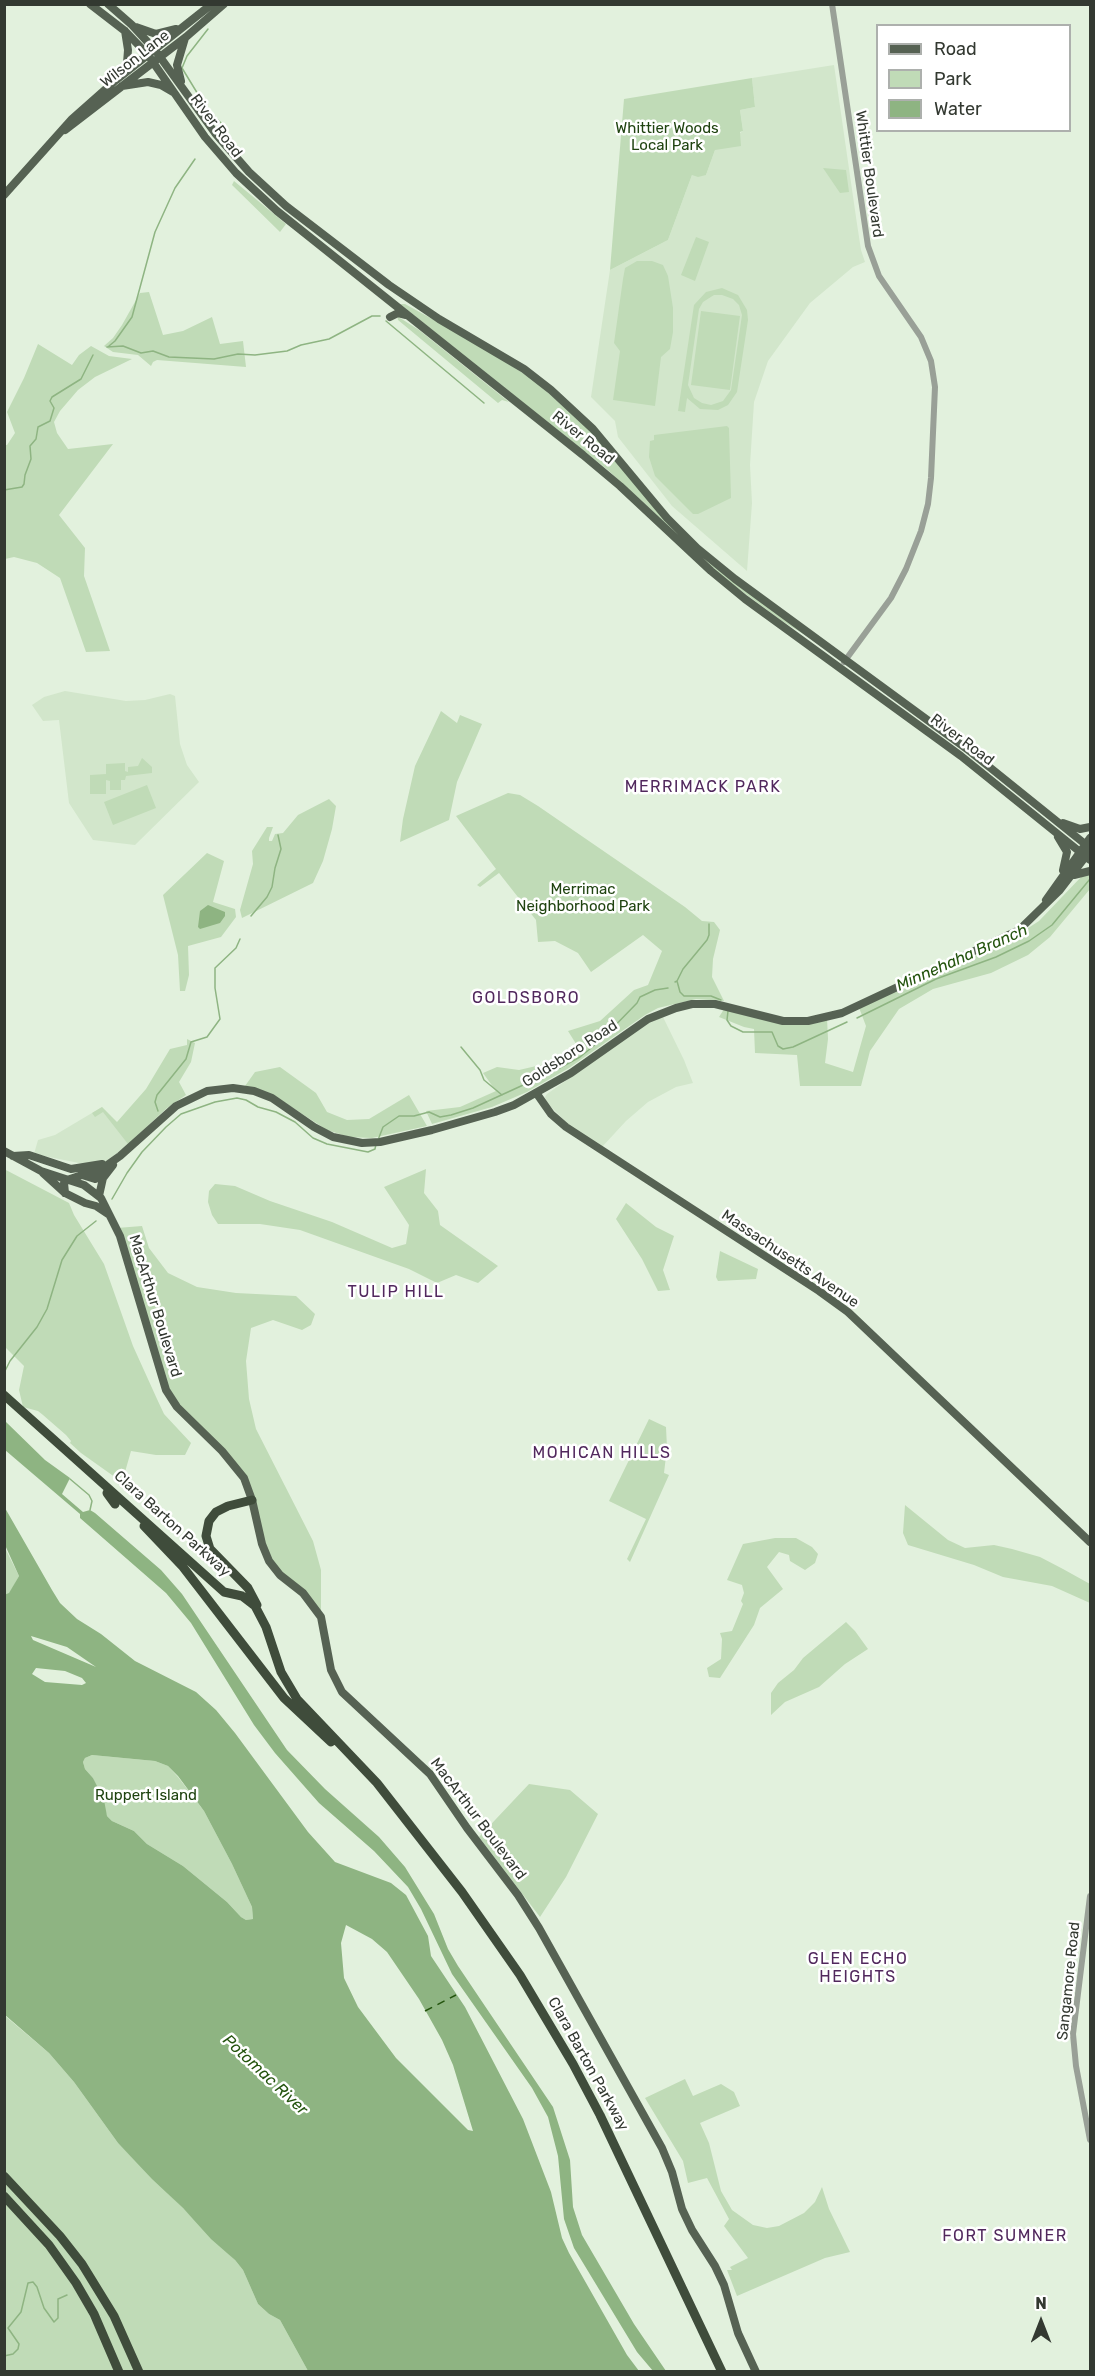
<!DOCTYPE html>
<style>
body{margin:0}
#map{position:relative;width:1095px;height:2376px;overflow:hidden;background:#e2f1dd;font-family:Rubik,sans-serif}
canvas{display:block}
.frame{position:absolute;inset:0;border:6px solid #333931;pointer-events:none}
.legend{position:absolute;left:876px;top:24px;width:195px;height:108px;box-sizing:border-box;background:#fff;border:2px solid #adb0ad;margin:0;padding:8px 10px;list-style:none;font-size:18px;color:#333931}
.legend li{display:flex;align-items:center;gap:12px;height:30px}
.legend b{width:30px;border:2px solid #adb0ad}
.north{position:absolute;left:1011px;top:2292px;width:60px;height:60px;-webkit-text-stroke:4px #fff;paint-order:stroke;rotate:0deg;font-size:16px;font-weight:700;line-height:24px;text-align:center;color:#333931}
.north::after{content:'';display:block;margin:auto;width:21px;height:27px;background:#333931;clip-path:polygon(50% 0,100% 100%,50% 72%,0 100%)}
</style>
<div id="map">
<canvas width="1095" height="2376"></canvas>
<div class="frame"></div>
<ul class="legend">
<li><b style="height:8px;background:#566253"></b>Road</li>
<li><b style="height:16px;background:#c0dbb7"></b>Park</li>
<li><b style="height:16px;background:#8eb482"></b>Water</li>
</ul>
<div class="north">N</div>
</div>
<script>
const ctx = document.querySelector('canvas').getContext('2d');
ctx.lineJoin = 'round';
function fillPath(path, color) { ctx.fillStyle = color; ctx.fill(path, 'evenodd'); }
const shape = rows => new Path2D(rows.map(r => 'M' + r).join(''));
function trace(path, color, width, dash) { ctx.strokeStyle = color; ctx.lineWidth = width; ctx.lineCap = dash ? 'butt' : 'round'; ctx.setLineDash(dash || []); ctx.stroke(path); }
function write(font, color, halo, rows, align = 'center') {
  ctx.font = font + ' Rubik,sans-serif'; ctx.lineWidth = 5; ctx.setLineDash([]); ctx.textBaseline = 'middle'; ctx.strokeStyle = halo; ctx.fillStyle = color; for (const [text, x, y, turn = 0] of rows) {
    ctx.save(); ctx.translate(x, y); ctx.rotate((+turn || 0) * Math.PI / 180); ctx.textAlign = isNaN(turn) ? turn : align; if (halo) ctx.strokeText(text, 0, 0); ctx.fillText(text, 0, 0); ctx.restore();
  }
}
fillPath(shape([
 [834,65,857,224,861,250,865,262,853,267,810,303,768,361,754,402,750,465,752,503,747,571,672,506,618,437,615,421,591,397,610,270,668,240,692,175,706,175,715,150,743,131,740,110,755,107,752,78],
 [65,691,126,701,145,700,170,694,175,696,180,744,187,765,199,782,135,845,93,840,69,803,59,720,43,721,32,705,44,697],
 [663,1017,684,1060,693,1083,676,1087,648,1102,626,1121,602,1147,570,1126,547,1103,545,1097,547,1094,649,1022],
 [102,1107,134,1140,108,1160,94,1166,34,1154,38,1140,55,1135]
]), '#d2e6cb');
fillPath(shape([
 [752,78,755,107,740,110,743,131,740,132,741,146,715,150,706,175,698,177,692,175,668,240,610,270,624,99],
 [823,168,846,170,849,192,840,193],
 [234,181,286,224,280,232,232,185],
 [696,237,709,242,695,281,681,275],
 [637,261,652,261,663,265,668,276,673,308,673,332,670,349,661,357,655,406,613,400,620,351,614,343,623,279,625,268],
 [722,288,738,295,747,310,748,320,737,392,728,405,718,410,700,409,687,398,685,412,678,411,694,305,706,292],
 [714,295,722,295,733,299,739,305,742,315,731,390,723,401,711,405,702,403,694,398,688,385,699,309,703,302],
 [149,292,163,335,183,331,212,317,220,344,243,341,246,367,157,360,153,362,151,366,138,355,113,352,104,346,113,338,122,325,140,293],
 [400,304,405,304,481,346,535,381,597,437,667,523,810,638,782,621,724,578,609,471],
 [701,311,740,316,730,390,691,385],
 [397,316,419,330,509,402,502,400,498,403,398,320],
 [38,344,72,365,79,355,91,346,109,356,132,359,95,377,78,390,60,411,54,422,57,433,68,449,113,444,59,515,85,548,84,576,110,651,86,652,60,578,37,563,14,557,5,559,5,445,7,445,15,433,7,412,24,378],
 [727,426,729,428,731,498,698,514,693,514,655,476,649,457,650,441,654,440,654,435],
 [441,711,457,723,460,715,482,724,457,782,449,820,400,842,403,819,415,766],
 [142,758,152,767,152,773,126,776,125,780,121,780,121,790,110,790,110,781,106,780,106,794,90,794,90,775,106,774,106,764,125,763,125,771,128,772,128,767,138,766],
 [147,785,156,808,113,825,104,802],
 [508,793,520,795,538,806,685,907,702,921,714,922,720,930,713,959,712,977,724,1001,696,999,658,1008,645,1015,569,1068,527,1092,492,1107,432,1124,426,1111,460,1107,496,1091,483,1073,497,1067,519,1070,545,1064,578,1047,568,1031,600,1021,634,990,648,985,662,951,643,935,591,972,578,953,555,941,538,942,536,920,499,873,480,887,477,885,496,869,456,816],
 [329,799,336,806,332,829,323,861,313,883,242,918,240,910,253,864,252,851,267,827,273,827,269,838,269,841,272,841,275,834,283,833,298,815],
 [207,853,224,861,213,902,235,909,236,917,221,937,188,946,189,975,185,991,180,991,178,955,163,895],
 [1090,874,1090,889,1050,937,1028,955,991,973,933,989,899,1009,870,1051,861,1086,800,1086,797,1055,755,1053,754,1029,744,1027,719,1017,726,1006,767,1018,827,1018,828,1039,825,1063,853,1072,866,1026,858,1005,1005,943,1039,921,1082,876],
 [187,1039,195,1043,191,1062,179,1082,186,1095,167,1108,128,1144,103,1112,95,1117,92,1113,102,1107,117,1122,146,1089,170,1049,187,1045],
 [280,1067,316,1093,327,1112,347,1120,369,1119,409,1095,427,1126,372,1138,349,1137,327,1130,276,1097,245,1086,255,1072],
 [4,1169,69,1203,74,1215,104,1264,133,1346,157,1399,164,1414,191,1443,185,1455,156,1455,131,1451,123,1479,119,1480,81,1453,70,1443,71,1441,66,1435,43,1415,38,1411,23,1407,19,1390,24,1366,5,1347],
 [426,1169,424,1193,438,1211,440,1225,498,1266,478,1283,456,1275,437,1283,409,1269,300,1230,260,1224,218,1224,212,1215,208,1202,209,1191,215,1184,235,1186,270,1201,332,1222,392,1248,406,1244,409,1225,384,1187],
 [626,1203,656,1227,674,1236,663,1270,670,1290,658,1291,642,1259,616,1219],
 [142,1226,149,1248,168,1273,197,1287,236,1293,296,1296,315,1314,311,1325,302,1330,273,1320,251,1328,246,1361,249,1399,256,1429,313,1541,321,1570,321,1617,269,1561,244,1478,166,1390,117,1228],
 [720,1251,758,1269,756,1279,718,1281,716,1277],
 [649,1419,666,1427,667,1448,664,1473,669,1475,630,1562,627,1559,646,1519,609,1501],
 [905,1505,948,1540,965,1548,994,1545,1012,1549,1040,1557,1063,1569,1090,1584,1090,1603,1052,1586,1003,1577,974,1565,908,1545,903,1533],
 [775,1538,796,1538,812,1547,818,1554,815,1563,805,1570,790,1561,789,1555,779,1552,767,1567,783,1589,760,1608,754,1625,720,1678,709,1677,707,1668,721,1659,722,1639,720,1633,732,1631,743,1604,741,1601,744,1593,742,1585,727,1580,743,1544],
 [4,1546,19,1576,9,1594,5,1595],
 [846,1622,855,1631,868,1649,845,1664,819,1687,785,1702,771,1715,771,1693,778,1683,794,1670,803,1658],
 [92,1755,155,1761,168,1766,178,1777,204,1811,232,1864,252,1907,253,1919,246,1920,241,1917,227,1902,183,1866,147,1844,134,1831,112,1821,107,1816,93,1778,85,1769,83,1762,85,1758],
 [529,1784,570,1790,598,1814,566,1877,540,1917,479,1837],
 [4,2015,49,2053,74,2082,118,2143,235,2260,243,2270,258,2304,269,2314,280,2320,308,2371,141,2371,105,2296,5,2172],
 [685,2079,693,2096,721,2084,734,2092,740,2106,700,2123,709,2143,721,2191,732,2210,753,2225,767,2228,779,2226,804,2213,815,2202,822,2187,829,2209,850,2252,825,2258,737,2296,727,2270,732,2270,730,2267,748,2258,724,2226,729,2219,707,2178,688,2183,683,2161,645,2098],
 [5,2181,75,2258,117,2327,136,2371,122,2371,94,2310,5,2192],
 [4,2201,54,2256,82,2300,117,2371,5,2371]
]), '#c0dbb7');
fillPath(shape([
 [208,905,225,912,225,916,220,923,200,929,198,927,200,911],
 [5,1421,45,1460,70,1478,62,1494,83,1512,90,1510,95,1513,161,1570,182,1594,287,1750,325,1789,379,1837,405,1867,434,1914,448,1949,458,1966,553,2107,570,2160,573,2207,582,2235,634,2324,666,2371,653,2371,637,2352,574,2248,564,2219,558,2156,548,2117,532,2088,452,1974,421,1909,408,1887,374,1851,319,1803,275,1753,254,1725,191,1623,166,1593,80,1518,80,1514,5,1450],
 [5,1508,52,1590,60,1603,77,1619,101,1634,135,1661,196,1692,216,1710,235,1733,308,1832,335,1862,391,1883,406,1895,428,1936,431,1956,465,2007,523,2119,551,2192,562,2238,569,2253,627,2355,639,2371,308,2371,280,2320,269,2314,258,2304,243,2270,235,2260,211,2239,183,2208,152,2179,118,2143,74,2082,49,2053,5,2015,4,1595,9,1593,19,1576,5,1545],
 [31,1636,67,1647,96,1667,33,1640],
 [36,1668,65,1671,82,1678,86,1683,82,1685,45,1682,32,1674],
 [92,1755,155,1761,168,1766,178,1776,204,1811,232,1864,252,1907,253,1919,246,1920,241,1917,227,1902,183,1866,147,1844,134,1831,112,1821,107,1816,104,1800,93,1778,85,1769,83,1762,85,1758],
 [346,1925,372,1939,387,1952,419,1999,442,2040,453,2065,473,2131,468,2130,396,2058,358,2007,344,1978,341,1943]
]), '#8eb482');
trace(shape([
 [208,29,187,56,182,68,207,109,224,126],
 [386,321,484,403],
 [109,346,115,341,132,317,155,232,175,188,195,159],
 [107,347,123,346,141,353,153,351,169,357,214,359,238,354,255,355,287,351,301,345,329,339,372,316,380,316],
 [4,490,22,487,24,484,25,475,31,459,30,446,36,439,38,427,50,421,54,408,50,401,52,397,81,379,93,355],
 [251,916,267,897,272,887,275,868,281,849,278,835],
 [677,981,683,969,707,940,709,935,709,924],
 [675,982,677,981,680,992,684,996,711,996,721,1000],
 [728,1011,727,1020,731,1026,743,1032,772,1032,778,1046,783,1049,793,1047,847,1022],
 [857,1018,936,979,996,957,1029,941,1052,925,1090,879],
 [461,1047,480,1070,484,1080,502,1095],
 [158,1111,155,1102,157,1095,186,1059,191,1042,207,1037,220,1019,215,988,215,968,236,948,240,939],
 [378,1140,383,1127,399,1116,414,1116,429,1112,440,1117,451,1115,473,1108,556,1070,580,1057,601,1040,637,1003,640,997,655,990,668,988],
 [112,1199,127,1173,142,1152,166,1127,181,1114,215,1102,237,1098,246,1100,258,1107,276,1112,295,1122,313,1138,327,1144,368,1152,375,1149,376,1144],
 [4,1373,10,1361,37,1327,47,1309,62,1260,77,1236,96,1221],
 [70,1479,89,1495,92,1501,90,1510],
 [4,2356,13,2354,18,2349,19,2344,8,2328,21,2312,28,2283,33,2282,37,2287,44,2308,54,2322,58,2318,58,2299,67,2295]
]), '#8eb482', 1.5);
trace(shape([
 [425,2011,456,1995]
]), '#24540e', 1.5, [8, 6]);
trace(shape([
 [832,4,868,246,879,276,921,337,931,361,935,387,931,478,928,504,921,531,906,569,891,598,844,662],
 [1090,1896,1073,2034,1076,2066,1090,2140]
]), '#99a097', 6);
trace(shape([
 [90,4,125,31,148,55,205,137,236,173,277,211,583,455,620,486,711,571,745,599,961,756,1090,860],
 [108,4,132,25,155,50,215,133,249,172,286,206,389,285,439,319,524,369,551,390,593,429,667,518,697,548,735,579,967,749,1090,848],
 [136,27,156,34,176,29],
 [119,76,127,63,128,50,125,31],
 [181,81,177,65,185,38],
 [122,86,148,82,161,85,173,92],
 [65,130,186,37,224,4],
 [4,195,72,119,116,80,212,4],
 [390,317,398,313,406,315],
 [1063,823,1080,829,1090,827],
 [1058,837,1067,852,1063,870],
 [1074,875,1090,871],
 [1046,900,1090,838],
 [537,1094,551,1114,566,1127,819,1291,848,1312,1090,1542],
 [4,1151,41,1171,84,1185,101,1198,120,1236,166,1390,177,1407,222,1451,244,1478,252,1500,262,1544,269,1561,280,1575,303,1593,321,1617,331,1670,342,1692,430,1774,467,1828,518,1895,539,1928,662,2148,672,2172,682,2209,692,2230,715,2266,724,2285,738,2333,756,2372],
 [13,1156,29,1155,71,1169,102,1164],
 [43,1173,65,1193,85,1203,96,1206,108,1214],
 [82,1175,95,1179,106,1174],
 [65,1193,64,1183,67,1180,103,1168,120,1156,176,1106,207,1091,233,1088,254,1091,272,1098,314,1127,333,1137,362,1143,380,1142,432,1130,495,1112,514,1105,571,1073,648,1019,676,1008,692,1004,715,1004,783,1021,808,1021,842,1013,1019,930,1059,891,1089,852],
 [99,1196,103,1178,113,1165]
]), '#566253', 8);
trace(shape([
 [4,1395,224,1592,242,1596,255,1606,266,1627,281,1672,297,1699,377,1783,462,1892,520,1975,573,2064,600,2115,722,2372],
 [107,1493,115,1504],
 [252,1500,228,1506,216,1512,209,1521,206,1536,210,1549,248,1588,257,1605],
 [144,1526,183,1567,284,1698,331,1742],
 [4,2176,60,2236,82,2264,114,2316,139,2372],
 [4,2196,49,2245,76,2283,94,2314,119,2372]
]), '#3f4c3b', 9);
write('15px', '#333931', '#fff', [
 ["Wilson Lane",135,59,-38],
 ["River Road",216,126,53],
 ["Whittier Boulevard",869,174,82],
 ["River Road",583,438,39],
 ["River Road",962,740,37],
 ["Goldsboro Road",570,1054,-33],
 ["Massachusetts Avenue",790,1259,34],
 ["MacArthur Boulevard",155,1306,73],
 ["Clara Barton Parkway",172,1524,42],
 ["MacArthur Boulevard",478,1819,53],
 ["Sangamore Road",1069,1981,-84],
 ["Clara Barton Parkway",588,2064,61]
]);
write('15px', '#1f4310', '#fff', [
 ["Whittier Woods",667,129],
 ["Local Park",667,146],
 ["Merrimac",583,890],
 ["Neighborhood Park",583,907],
 ["Ruppert Island",146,1796]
]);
ctx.letterSpacing = '1.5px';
write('16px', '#51285d', '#fff', [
 ["MERRIMACK PARK",703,787],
 ["GOLDSBORO",526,998],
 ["TULIP HILL",396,1292],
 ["MOHICAN HILLS",602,1453],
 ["GLEN ECHO",858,1959],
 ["HEIGHTS",858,1977],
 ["FORT SUMNER",1005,2236]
]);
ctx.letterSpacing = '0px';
write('italic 16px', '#24540e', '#fff', [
 ["Minnehaha Branch",962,958,-24],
 ["Potomac River",265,2075,43]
]);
</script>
